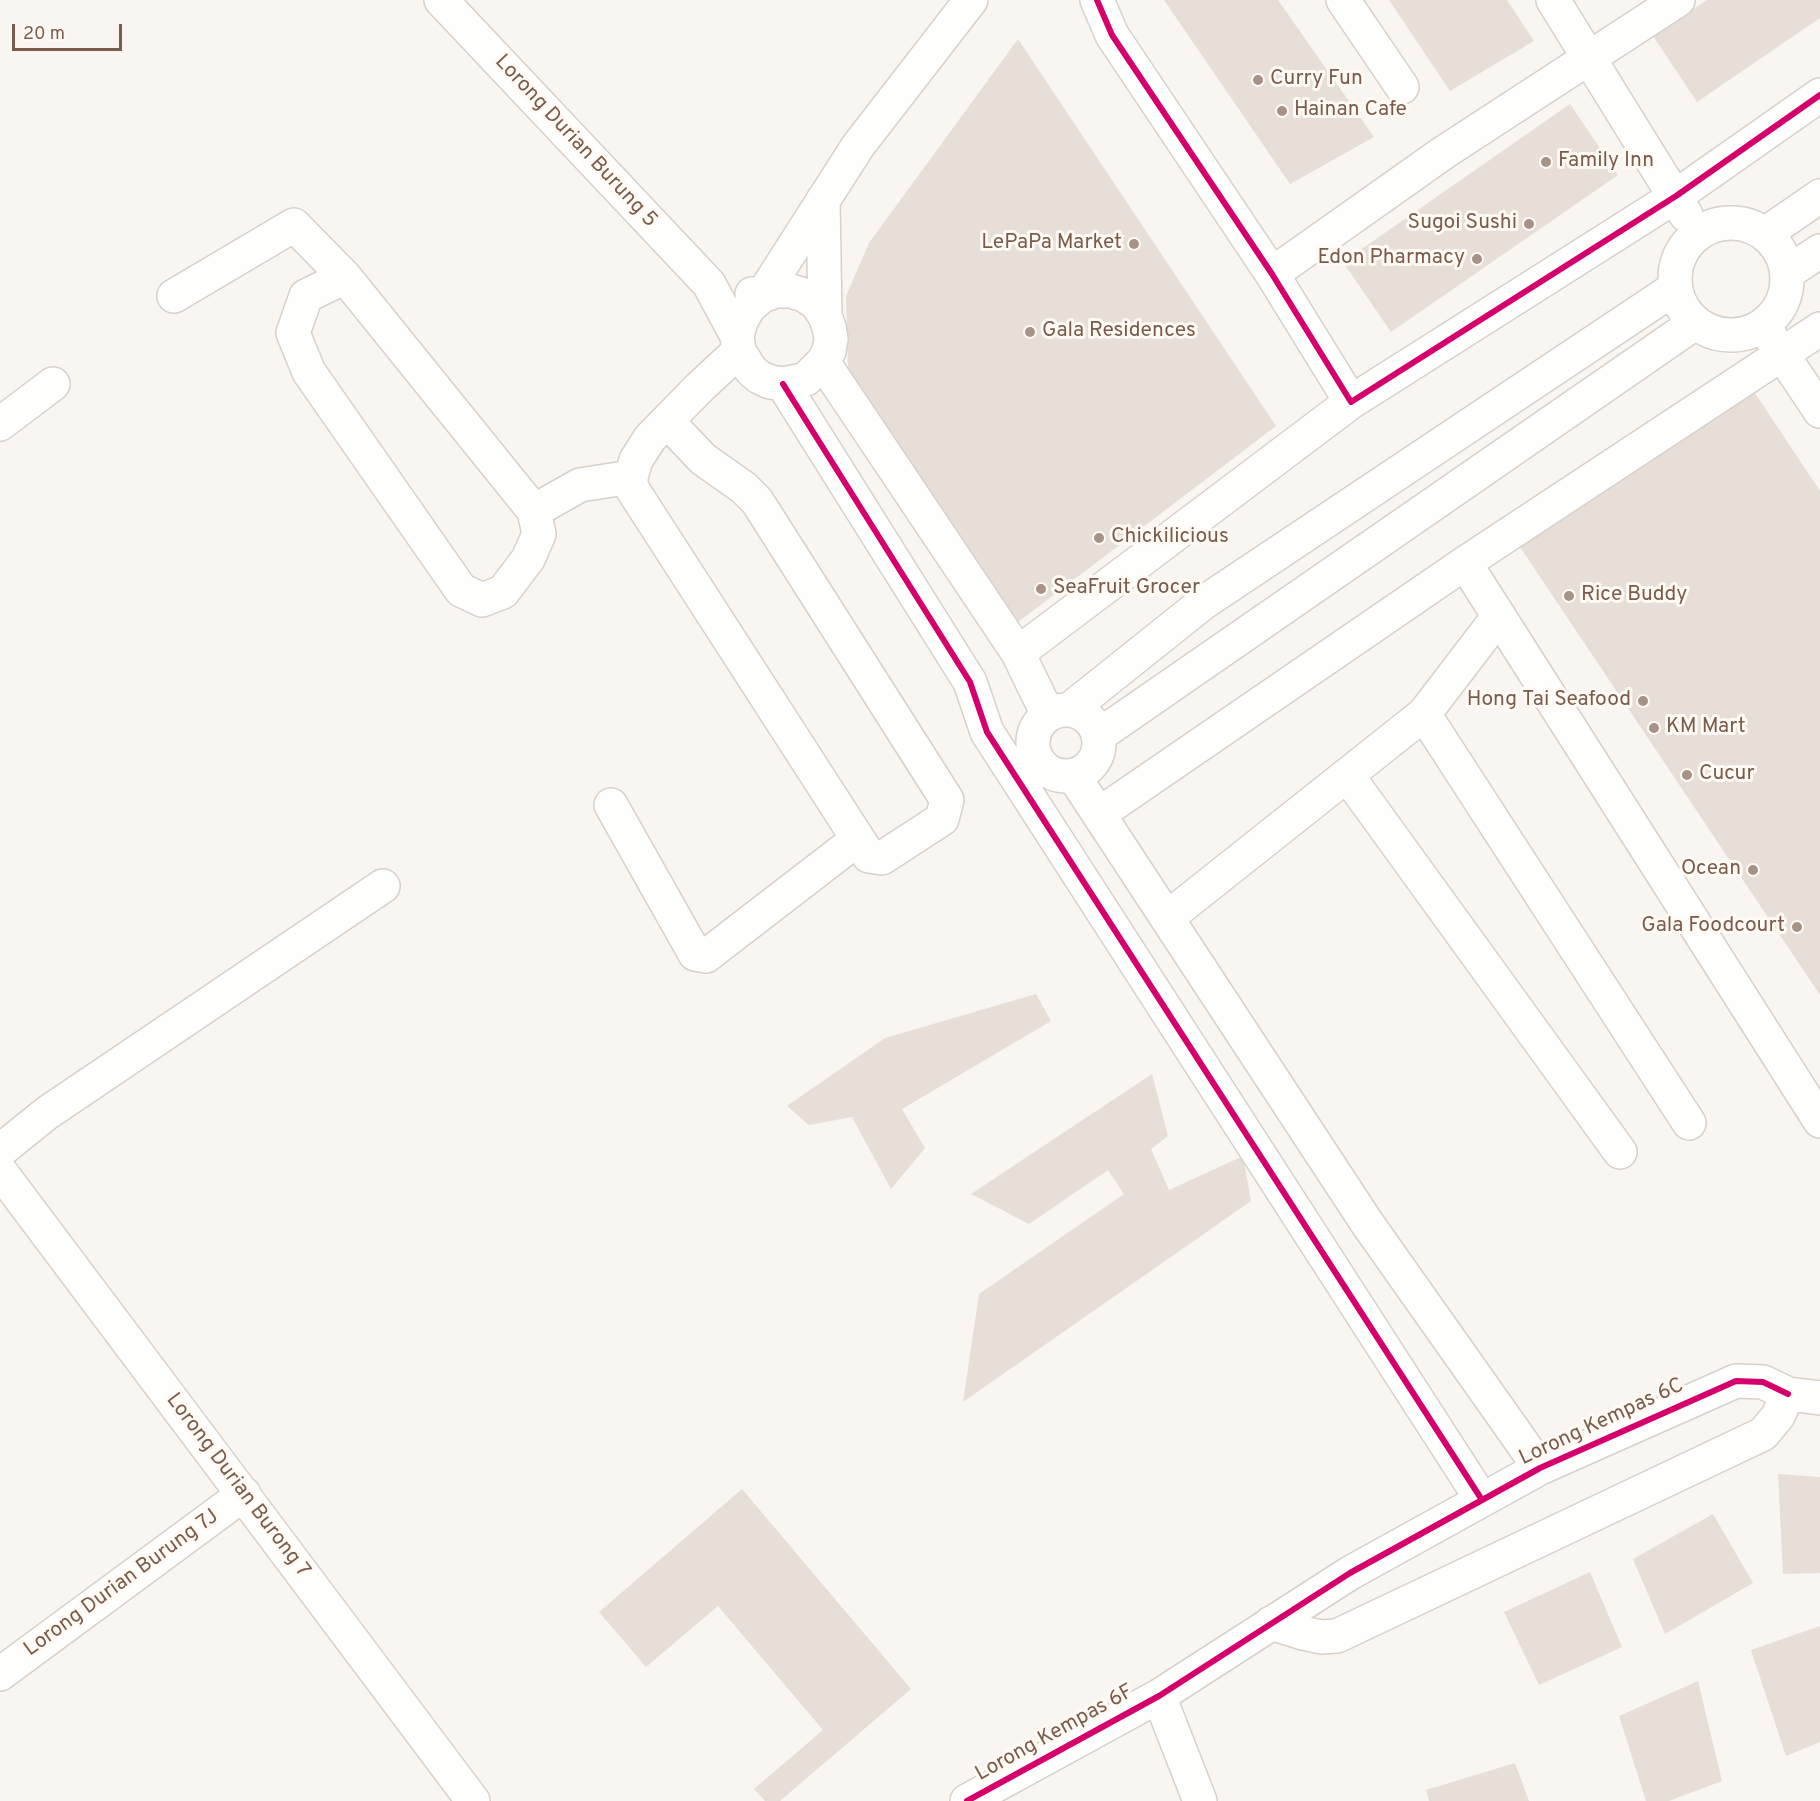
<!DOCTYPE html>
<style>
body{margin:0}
#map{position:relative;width:1820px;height:1801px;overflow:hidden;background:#f9f5f0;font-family:Overpass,sans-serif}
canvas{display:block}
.scale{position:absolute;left:12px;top:24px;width:110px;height:27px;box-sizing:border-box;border:3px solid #7a5c4d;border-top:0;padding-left:8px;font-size:18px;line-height:21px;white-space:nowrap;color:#7a5c4d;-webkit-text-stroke:4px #fffaf3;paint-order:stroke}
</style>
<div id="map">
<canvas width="1820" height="1801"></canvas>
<div class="scale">20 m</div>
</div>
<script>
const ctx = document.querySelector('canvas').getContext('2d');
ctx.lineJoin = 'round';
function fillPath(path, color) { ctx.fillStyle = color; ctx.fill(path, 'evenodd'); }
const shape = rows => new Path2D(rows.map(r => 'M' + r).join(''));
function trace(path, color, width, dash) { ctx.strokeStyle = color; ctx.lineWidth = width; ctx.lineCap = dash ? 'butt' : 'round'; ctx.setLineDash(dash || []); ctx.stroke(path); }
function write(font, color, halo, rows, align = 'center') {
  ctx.font = font + ' Overpass,sans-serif'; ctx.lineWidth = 6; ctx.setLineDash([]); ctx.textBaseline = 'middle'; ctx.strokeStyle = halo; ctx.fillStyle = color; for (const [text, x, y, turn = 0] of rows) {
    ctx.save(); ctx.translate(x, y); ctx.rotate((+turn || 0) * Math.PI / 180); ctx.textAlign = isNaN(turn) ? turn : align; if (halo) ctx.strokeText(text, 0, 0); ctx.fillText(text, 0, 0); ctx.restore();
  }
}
fillPath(shape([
 [1164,0,1278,0,1374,137,1290,184],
 [1389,0,1507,0,1534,41,1450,91],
 [1707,0,1820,0,1820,18,1697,102,1653,36],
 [1018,39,1276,426,1018,622,848,368,846,296,869,243],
 [1570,104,1618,175,1391,332,1343,262],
 [1747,381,1820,491,1820,995,1520,547],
 [1036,994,1051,1021,902,1109,925,1148,891,1189,852,1117,809,1125,787,1106,885,1038],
 [1152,1074,1168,1136,1151,1149,1169,1190,1243,1156,1251,1201,963,1402,979,1294,1124,1194,1108,1170,1029,1224,971,1194],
 [1778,1474,1820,1477,1820,1573,1783,1574],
 [742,1489,911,1689,780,1801,765,1801,754,1789,823,1730,718,1606,646,1667,599,1612],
 [1713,1514,1753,1583,1665,1634,1633,1559],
 [1590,1572,1622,1647,1539,1685,1504,1612],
 [1820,1626,1820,1742,1786,1756,1751,1650],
 [1698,1681,1722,1781,1669,1801,1646,1801,1619,1716],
 [1515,1763,1529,1801,1429,1801,1426,1790]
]), '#e6ded7');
const minor = shape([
 [441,0,709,284,737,336,739,351,751,370,759,377,770,382,783,384,806,379,823,362,829,351,831,339,829,327,825,316,817,304,804,295,791,291,776,291,762,296,749,307,741,321,737,336],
 [1097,0,1112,35,1272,274,1351,402,1676,196,1820,95],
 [1343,0,1402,87],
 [1553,0,1686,215],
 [823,200,825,316],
 '1675 279a56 56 0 1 1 112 0a56 56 0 1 1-112 0Z',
 [1765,234,1820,196],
 [1787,273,1820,251],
 [1272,274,1443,153,1678,0],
 [752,294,762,296,858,146,971,0],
 [174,296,294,225,345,277,534,511,539,534,528,559,503,592,482,600,461,590,309,372,293,333,306,296,345,277],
 [1770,336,1820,411],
 [823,362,1018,653,1048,715],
 [783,384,970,682,987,732,1482,1500],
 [667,421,703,459,744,488,757,501,947,800,942,819,882,858,869,856,631,487,631,477,636,460,650,438,700,387,739,351],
 [0,424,53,384],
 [534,511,580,485,631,477],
 [1465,563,1820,1121],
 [1018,653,1351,402],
 [1069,710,1203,603,1675,288],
 '1033 743a33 33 0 1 1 66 0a33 33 0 1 1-66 0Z',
 [1424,714,1689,1123],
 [1098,736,1695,323],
 [1073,775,1367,1223,1540,1468],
 [1347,775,1620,1152],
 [611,805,695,954,706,956,858,839],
 [1099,814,1465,563,1820,329],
 [1167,918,1424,714,1499,616],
 [0,1151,47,1113,383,886],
 [0,1171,473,1801],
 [1271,1623,1303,1633,1321,1637,1337,1636,1763,1434,1778,1416,1788,1394,1820,1398],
 [0,1674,244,1494],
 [1159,1696,1200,1801],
 [967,1801,1159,1696,1350,1573,1540,1468,1736,1381,1763,1382,1788,1394]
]);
trace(minor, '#d7d1cb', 36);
trace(minor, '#fefefd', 33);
trace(shape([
 [1097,0,1112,35,1272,274,1351,402,1676,196,1820,95],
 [783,384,970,682,987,732,1482,1500],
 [967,1801,1159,1696,1350,1573,1540,1468,1736,1381,1763,1382,1788,1394]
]), '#d6006c', 6);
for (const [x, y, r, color] of [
 [1258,80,6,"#a69286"],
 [1282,111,6,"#a69286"],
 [1546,162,6,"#a69286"],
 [1529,224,6,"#a69286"],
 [1134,244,6,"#a69286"],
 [1477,259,6,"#a69286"],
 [1030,332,6,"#a69286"],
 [1099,538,6,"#a69286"],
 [1041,589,6,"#a69286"],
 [1569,596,6,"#a69286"],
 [1643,701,6,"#a69286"],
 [1654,728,6,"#a69286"],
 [1687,775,6,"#a69286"],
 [1753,870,6,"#a69286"],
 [1797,927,6,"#a69286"]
]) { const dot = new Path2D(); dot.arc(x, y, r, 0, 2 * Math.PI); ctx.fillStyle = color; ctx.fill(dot); trace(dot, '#fffaf3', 2); }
write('21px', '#7a5c4d', '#fffaf3', [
 ["Curry Fun",1270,80],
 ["Hainan Cafe",1294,111],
 ["Family Inn",1558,162],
 ["Sugoi Sushi",1517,224,"right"],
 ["LePaPa Market",1122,244,"right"],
 ["Edon Pharmacy",1465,259,"right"],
 ["Gala Residences",1042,332],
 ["Chickilicious",1111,538],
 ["SeaFruit Grocer",1053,589],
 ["Rice Buddy",1581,596],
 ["Hong Tai Seafood",1631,701,"right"],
 ["KM Mart",1666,728],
 ["Cucur",1699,775],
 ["Ocean",1741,870,"right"],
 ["Gala Foodcourt",1785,927,"right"]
], 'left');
write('21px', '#7a5c4d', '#fffaf3', [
 ["Lorong Durian Burung 5",575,142,47],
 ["Lorong Kempas 6C",1602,1423,-25],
 ["Lorong Durian Burong 7",237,1486,53],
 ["Lorong Durian Burung 7J",122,1584,-36],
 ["Lorong Kempas 6F",1055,1734,-29]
]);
</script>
